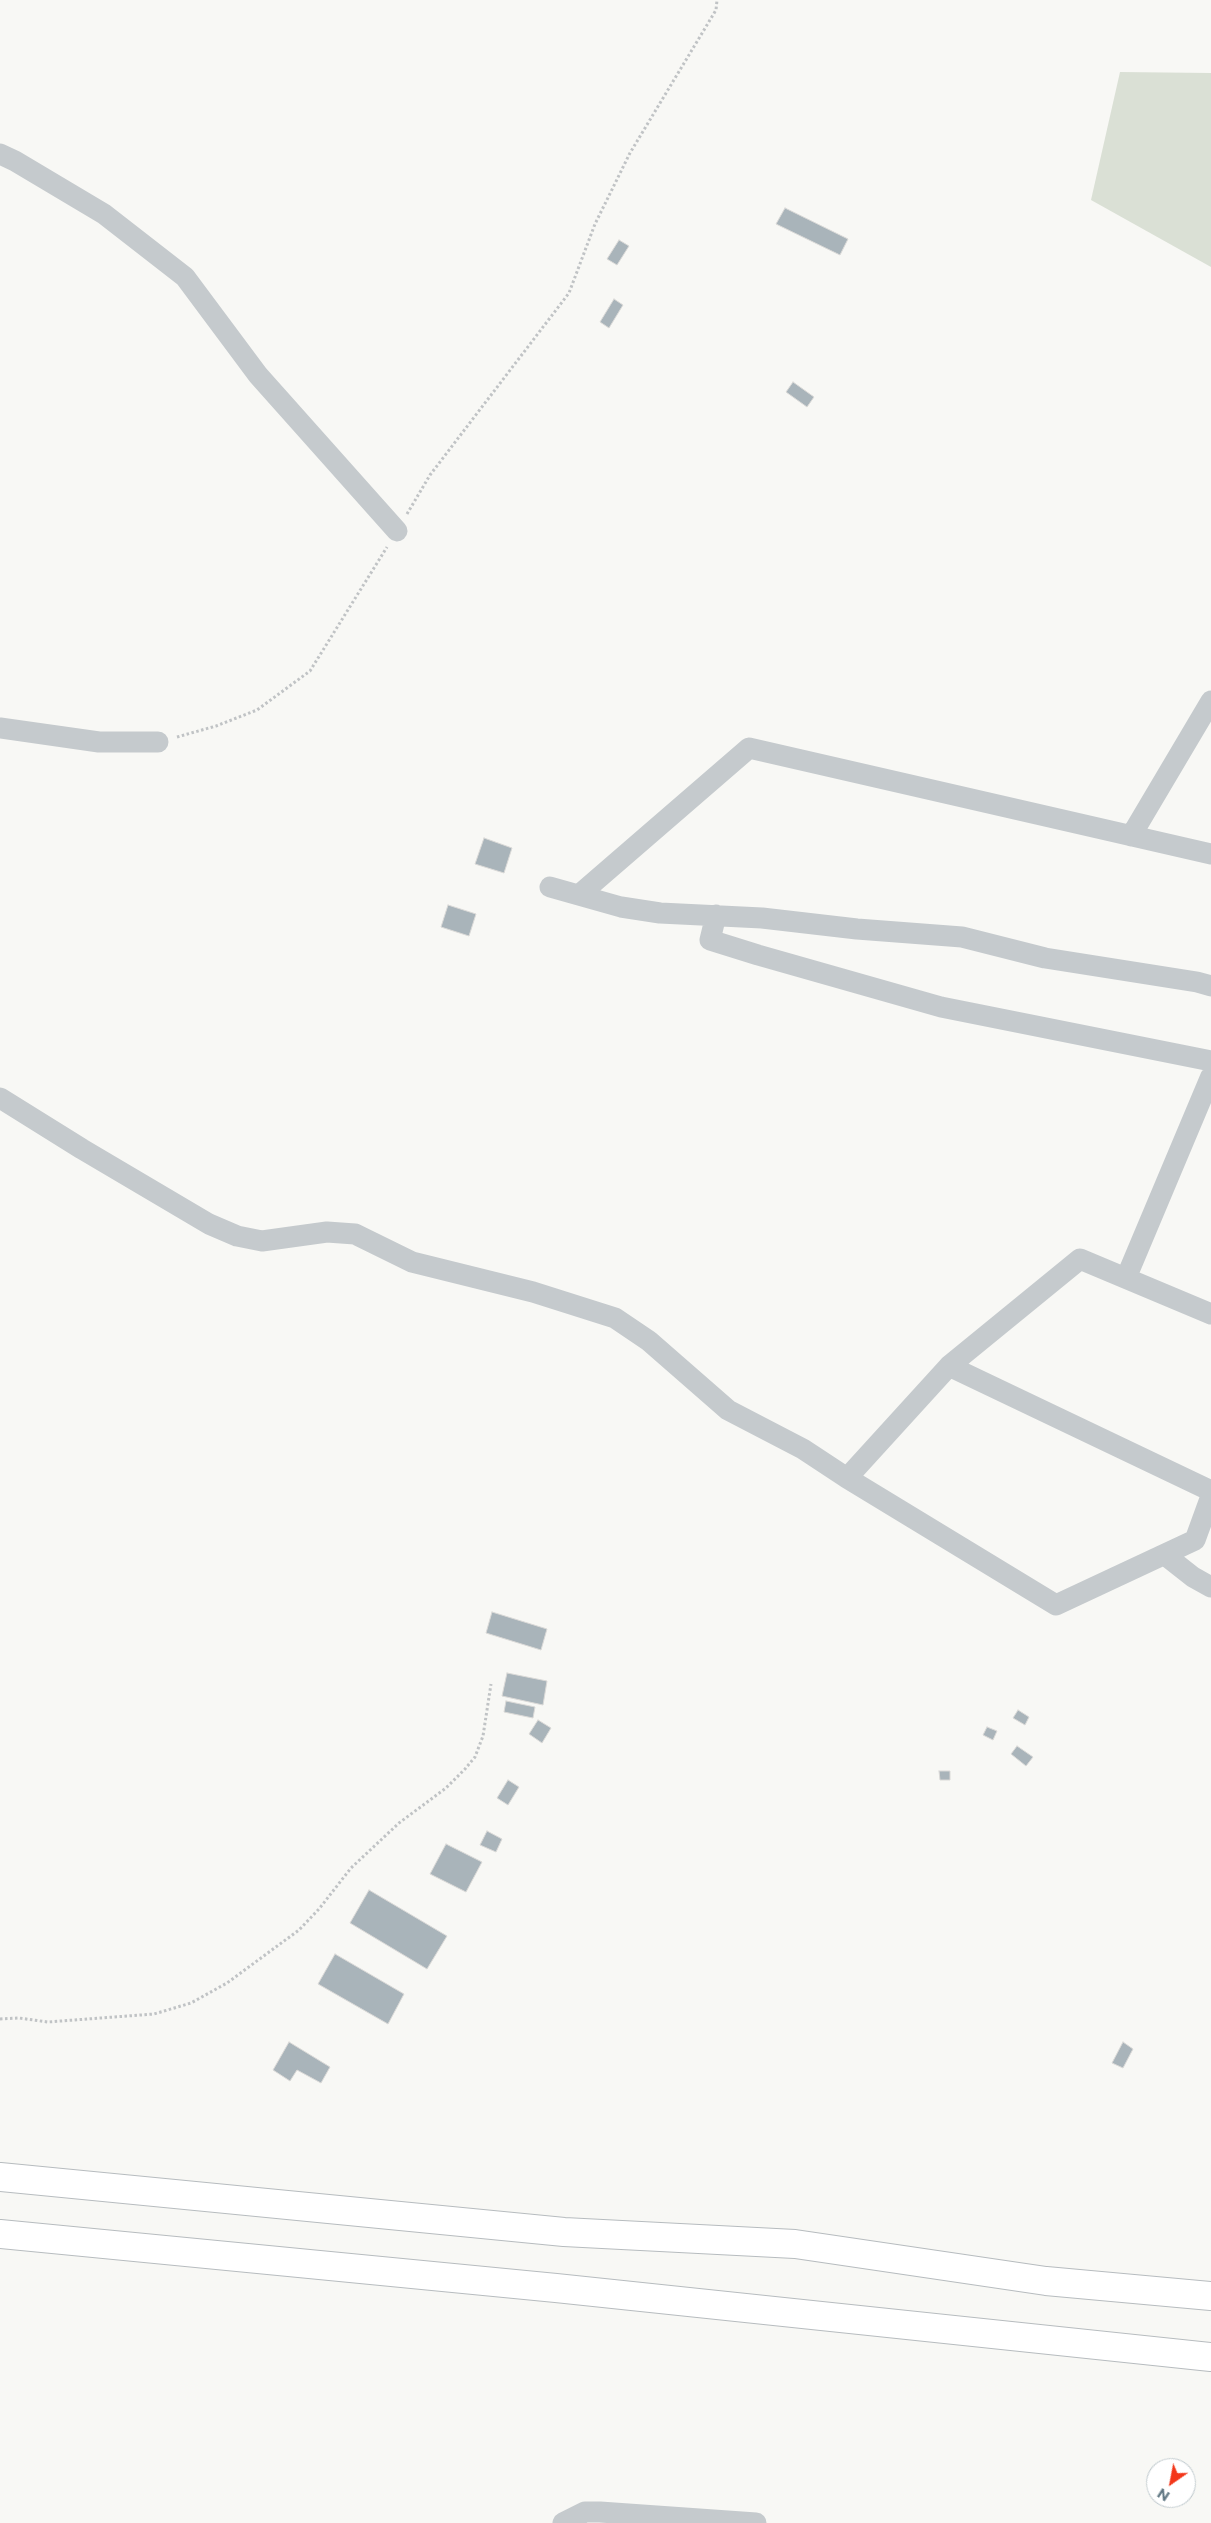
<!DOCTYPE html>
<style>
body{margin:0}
#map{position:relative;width:1211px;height:2523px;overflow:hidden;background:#f8f8f5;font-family:Montserrat,sans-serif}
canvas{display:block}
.north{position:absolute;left:1146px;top:2458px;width:50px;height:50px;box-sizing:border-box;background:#fff;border:1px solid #bfc9cd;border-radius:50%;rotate:213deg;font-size:14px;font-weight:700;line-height:20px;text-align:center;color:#607783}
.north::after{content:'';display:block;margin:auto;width:18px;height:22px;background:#f3371a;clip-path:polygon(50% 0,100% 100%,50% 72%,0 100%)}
</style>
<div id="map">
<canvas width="1211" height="2523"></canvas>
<div class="north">N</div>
</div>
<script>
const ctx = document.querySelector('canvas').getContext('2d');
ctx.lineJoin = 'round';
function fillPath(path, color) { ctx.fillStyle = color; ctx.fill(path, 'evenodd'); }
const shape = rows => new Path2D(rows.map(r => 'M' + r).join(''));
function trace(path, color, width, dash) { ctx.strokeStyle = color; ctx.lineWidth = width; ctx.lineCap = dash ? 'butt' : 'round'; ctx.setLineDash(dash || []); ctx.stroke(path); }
fillPath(shape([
 [1120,72,1211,73,1211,267,1091,200]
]), '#dae0d5');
const building = shape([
 [785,208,848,239,840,255,776,224,785,208],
 [619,240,629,246,617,265,607,259,619,240],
 [614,299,623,305,609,328,600,322,614,299],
 [793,382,814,397,807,407,786,392,793,382],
 [484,838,512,848,504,873,475,864,484,838],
 [448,905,476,914,469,936,441,927,448,905],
 [492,1612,547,1629,541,1650,486,1633,492,1612],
 [507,1673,547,1681,543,1705,502,1696,507,1673],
 [506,1701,535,1707,533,1718,504,1712,506,1701],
 [1018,1710,1029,1717,1025,1725,1013,1718,1018,1710],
 [538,1720,551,1728,542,1743,529,1734,538,1720],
 [987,1727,997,1731,993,1740,983,1735,987,1727],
 [1017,1746,1033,1757,1026,1766,1011,1754,1017,1746],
 [939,1771,950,1771,950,1780,940,1780,939,1771],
 [508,1780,519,1787,508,1805,497,1798,508,1780],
 [487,1831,502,1839,496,1852,480,1845,487,1831],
 [446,1844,482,1862,466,1892,430,1874,446,1844],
 [369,1890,447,1936,427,1969,350,1923,369,1890],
 [335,1954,404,1994,388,2024,318,1984,335,1954],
 [289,2042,330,2067,321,2083,297,2070,290,2081,273,2070,289,2042],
 [1123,2042,1133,2049,1123,2068,1112,2063,1123,2042]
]);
fillPath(building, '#a9b4ba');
trace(building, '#dad9d7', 1);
const highway = shape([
 [0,2177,564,2232,795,2244,1046,2281,1211,2296],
 [0,2234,556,2288,1211,2357]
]);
trace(highway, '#b7bcbf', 30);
trace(shape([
 [407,514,430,475,569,293,595,224,630,153,716,10,717,0],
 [177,737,216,726,257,710,310,671,387,547],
 [0,2019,19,2018,48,2022,154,2014,191,2003,227,1983,299,1930,319,1909,351,1868,399,1823,446,1788,465,1769,475,1757,483,1736,491,1684]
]), '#c0c3c5', 3, [2.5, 2.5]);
trace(shape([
 [0,154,15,161,104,214,185,277,258,375,397,531],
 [0,728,99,742,158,742],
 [1131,836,1211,701],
 [550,887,621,907,660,913,762,918,857,929,962,937,1045,958,1197,982,1211,986],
 [579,895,749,748,1211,854],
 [716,915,710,940,758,955,941,1007,1211,1061],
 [0,1098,82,1149,209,1224,237,1236,262,1241,327,1232,355,1234,412,1262,533,1292,615,1318,649,1341,728,1410,803,1449,847,1478],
 [1126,1278,1211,1076],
 [1211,1314,1080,1259,949,1366,847,1478,1056,1605,1195,1540,1211,1496],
 [949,1366,1211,1491],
 [1165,1555,1193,1577,1211,1587],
 [563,2523,585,2512,600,2512,756,2523]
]), '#c5cacd', 21);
trace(highway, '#fff', 28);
</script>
